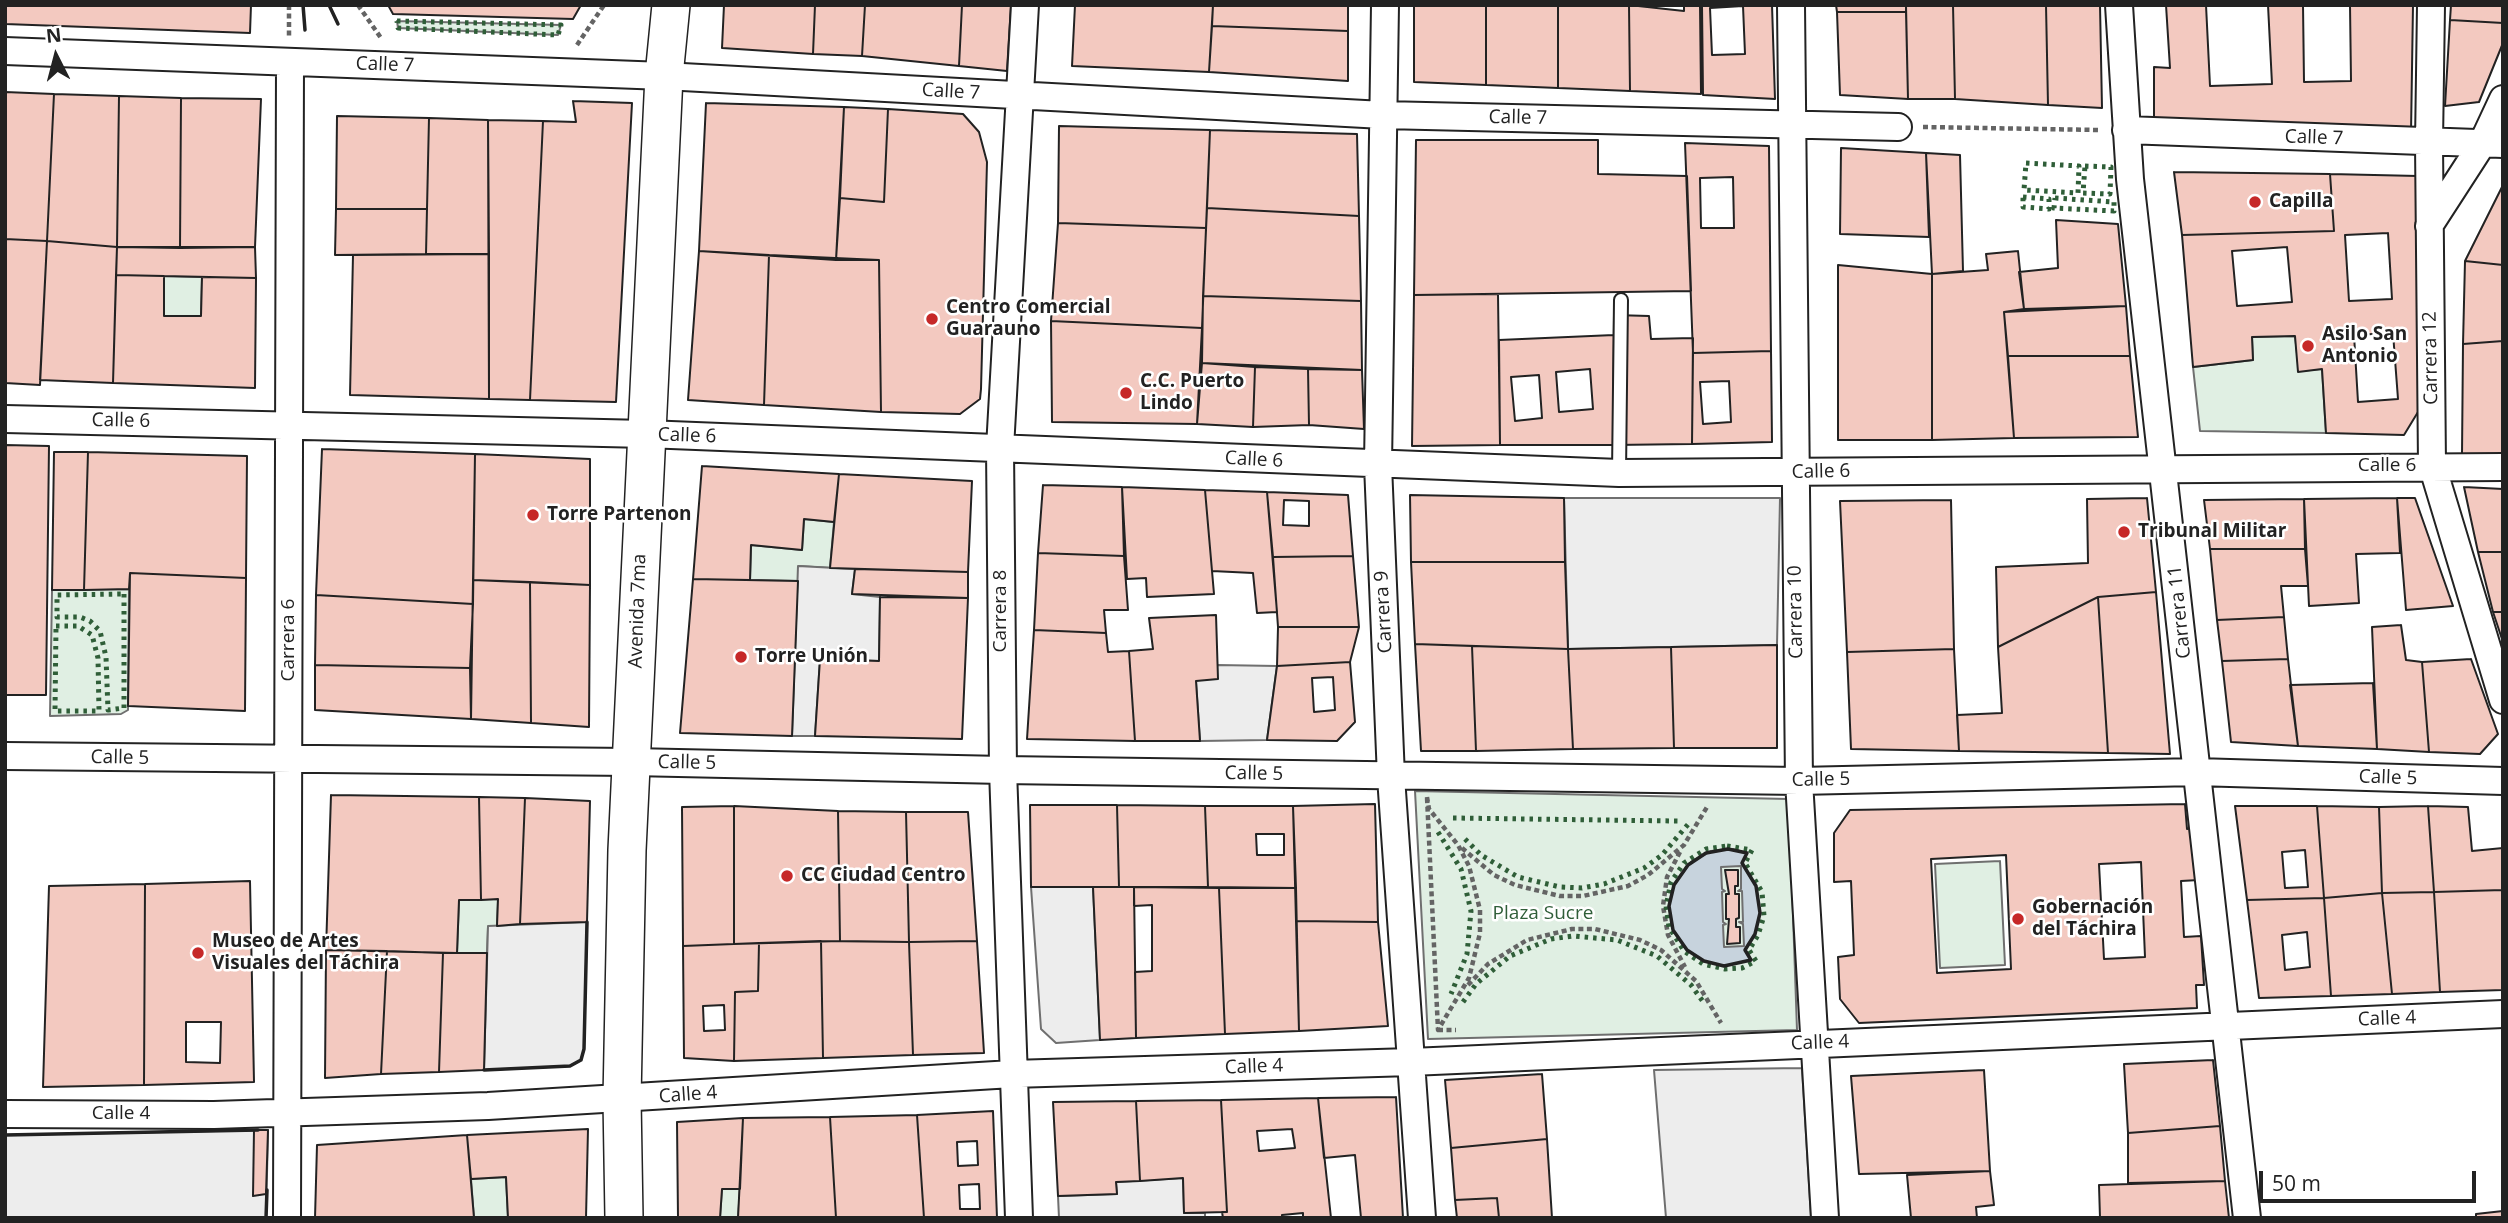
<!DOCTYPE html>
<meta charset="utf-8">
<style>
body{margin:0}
#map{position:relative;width:2508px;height:1223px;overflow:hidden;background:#fff;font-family:"Open Sans",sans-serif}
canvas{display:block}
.frame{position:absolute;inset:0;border:7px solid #222;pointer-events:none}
.north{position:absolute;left:21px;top:21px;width:70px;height:70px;-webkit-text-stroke:5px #fff;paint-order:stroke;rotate:354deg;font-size:19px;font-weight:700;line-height:28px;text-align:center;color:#222}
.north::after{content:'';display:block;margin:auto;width:24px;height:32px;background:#222;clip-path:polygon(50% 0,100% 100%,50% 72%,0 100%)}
.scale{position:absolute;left:2259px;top:1171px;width:217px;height:32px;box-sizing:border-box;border:4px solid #222;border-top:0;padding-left:9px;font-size:21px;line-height:24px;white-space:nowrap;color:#222;-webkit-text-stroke:5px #fff;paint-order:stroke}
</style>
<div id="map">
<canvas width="2508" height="1223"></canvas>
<div class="frame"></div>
<div class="north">N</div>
<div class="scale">50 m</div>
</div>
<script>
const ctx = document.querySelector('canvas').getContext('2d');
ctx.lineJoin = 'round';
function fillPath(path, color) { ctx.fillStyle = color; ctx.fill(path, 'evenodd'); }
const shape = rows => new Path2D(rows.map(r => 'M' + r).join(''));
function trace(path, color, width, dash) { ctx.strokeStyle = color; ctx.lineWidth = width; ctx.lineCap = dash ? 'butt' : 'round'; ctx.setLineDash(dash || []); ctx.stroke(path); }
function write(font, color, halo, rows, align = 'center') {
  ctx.font = font + ' "Open Sans",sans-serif'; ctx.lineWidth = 5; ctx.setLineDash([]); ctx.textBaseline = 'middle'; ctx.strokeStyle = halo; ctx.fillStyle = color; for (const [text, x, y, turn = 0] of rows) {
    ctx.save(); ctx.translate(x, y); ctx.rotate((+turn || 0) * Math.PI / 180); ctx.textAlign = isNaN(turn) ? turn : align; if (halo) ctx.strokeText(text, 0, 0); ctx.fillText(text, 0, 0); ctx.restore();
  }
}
const green = shape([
 [397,21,561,25,558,35,398,28,397,21],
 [164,276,202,277,201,316,164,316,164,276],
 [2295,336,2299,371,2322,369,2326,433,2200,431,2193,367,2253,360,2252,337,2295,336],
 [804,519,834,522,830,568,799,566,798,581,750,580,751,545,802,550,804,519],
 [129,589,128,710,121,714,50,716,52,590,129,589],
 [1415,791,1789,799,1797,1030,1428,1039,1415,791],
 [2000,861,2005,965,1940,968,1935,864,2000,861],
 [498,899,497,926,488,927,487,953,457,953,459,900,498,899],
 [506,1177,508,1218,474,1218,471,1179,506,1177],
 [722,1189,740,1189,738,1218,720,1218,722,1189]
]);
fillPath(green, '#e0efe3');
trace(green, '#6f6f6f', 2);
const parking = shape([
 [1564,498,1780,498,1777,645,1568,649,1564,498],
 [798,566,855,569,852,594,880,597,879,661,820,659,815,736,792,736,798,566],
 [1217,665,1277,666,1267,740,1200,741,1196,681,1217,665],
 [1031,887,1093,887,1100,1040,1056,1043,1041,1029,1031,887],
 [587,922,584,1049,581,1060,570,1066,484,1070,488,926,587,922],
 [1802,1068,1811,1218,1666,1218,1654,1070,1802,1068],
 [268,1130,266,1218,5,1218,5,1135,268,1130],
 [1183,1178,1184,1213,1205,1213,1205,1218,1059,1218,1058,1196,1117,1194,1116,1182,1183,1178]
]);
fillPath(parking, '#ededed');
trace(parking, '#6f6f6f', 2);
const water = shape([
 [1733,849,1747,853,1742,863,1756,886,1760,913,1755,934,1745,950,1751,960,1724,966,1704,961,1687,950,1673,930,1669,906,1674,885,1691,862,1711,851,1733,849],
 [1741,866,1741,889,1738,891,1742,891,1743,922,1739,922,1743,924,1744,946,1724,947,1723,925,1726,924,1723,922,1722,892,1725,891,1722,889,1721,867,1741,866]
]);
fillPath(water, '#c7d3dd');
trace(water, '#6f6f6f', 2);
const building = shape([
 [5,5,251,5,250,33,5,24,5,5],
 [388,5,581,5,573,19,393,14,388,5],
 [724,5,815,5,813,54,722,48,724,5],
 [815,5,865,5,862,56,813,54,815,5],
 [865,5,962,5,959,66,862,56,865,5],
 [962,5,1011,5,1007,71,959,66,962,5],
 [1075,5,1213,5,1209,72,1072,66,1075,5],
 [1213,5,1348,5,1348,31,1212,26,1213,5],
 [1414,5,1486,5,1486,85,1414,82,1414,5],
 [1486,5,1558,5,1558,88,1486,85,1486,5],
 [1558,5,1629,5,1630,91,1558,88,1558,5],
 [1629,5,1684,11,1684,5,1700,5,1701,94,1630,91,1629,5],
 [1702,5,1772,5,1775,99,1703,95,1702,5],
 [1743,6,1745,54,1712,55,1710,8,1743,6],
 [1836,5,1906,5,1906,12,1837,12,1836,5],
 [1906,5,1953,5,1955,99,1908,99,1906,5],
 [1953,5,2046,5,2048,105,1955,99,1953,5],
 [2046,5,2100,5,2102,108,2048,105,2046,5],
 [2166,5,2206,5,2210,86,2272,84,2268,5,2303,5,2304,82,2351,81,2350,5,2413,5,2411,133,2154,126,2154,67,2170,68,2166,5],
 [2451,5,2503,5,2503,23,2450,20,2451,5],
 [1837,12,1906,12,1908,99,1840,95,1837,12],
 [2450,20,2503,23,2503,43,2479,102,2445,106,2450,20],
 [1212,26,1348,31,1348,81,1209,72,1212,26],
 [5,92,54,94,47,241,5,239,5,92],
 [54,94,119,96,117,247,47,241,54,94],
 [119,96,181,98,180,248,117,247,119,96],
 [181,98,261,99,255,247,180,248,181,98],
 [573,101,632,103,616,402,530,400,543,121,576,122,573,101],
 [706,103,844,107,836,260,699,251,706,103],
 [844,107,888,109,884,202,840,198,844,107],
 [888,109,963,114,979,132,987,162,981,389,980,399,960,414,881,412,879,260,836,260,840,198,884,202,888,109],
 [337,116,429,118,427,209,336,209,337,116],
 [429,118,488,120,489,254,426,254,429,118],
 [488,120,543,121,530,400,489,399,488,120],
 [1059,126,1210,130,1206,228,1058,223,1059,126],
 [1210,130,1357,134,1359,216,1207,208,1210,130],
 [1416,140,1598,140,1598,174,1687,176,1691,291,1414,295,1416,140],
 [1685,143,1769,146,1771,351,1693,353,1685,143],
 [1733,177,1734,228,1701,228,1700,178,1733,177],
 [1841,148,1926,153,1929,237,1840,234,1841,148],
 [1926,153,1960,155,1963,271,1932,274,1926,153],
 [2174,172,2330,174,2334,231,2182,235,2174,172],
 [2330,174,2418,176,2418,412,2404,435,2326,433,2322,369,2298,372,2295,336,2252,337,2253,360,2193,367,2182,235,2334,231,2330,174],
 [2388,233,2392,299,2349,301,2345,235,2388,233],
 [2287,247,2292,302,2237,306,2232,251,2287,247],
 [2393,333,2398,399,2358,402,2354,335,2393,333],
 [2503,185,2503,265,2465,261,2503,185],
 [1207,208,1359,216,1361,301,1203,296,1207,208],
 [336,209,427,209,426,254,335,255,336,209],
 [2056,220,2118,224,2126,306,2024,309,2019,272,2058,268,2056,220],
 [1058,223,1206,228,1202,328,1051,321,1058,223],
 [5,239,47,241,40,385,5,383,5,239],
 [47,241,117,247,113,383,40,380,47,241],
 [117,247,255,247,256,278,116,275,117,247],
 [699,251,769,255,764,405,688,400,699,251],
 [2018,251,2024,309,2004,312,2014,438,1932,440,1932,274,1988,270,1986,254,2018,251],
 [489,254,489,399,350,395,353,255,489,254],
 [769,255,879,260,881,412,764,405,769,255],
 [2465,261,2503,265,2503,341,2463,344,2465,261],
 [1838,265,1932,274,1932,440,1838,440,1838,265],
 [116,275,164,276,164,316,201,316,202,277,256,278,255,388,113,383,116,275],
 [1498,294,1500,445,1412,446,1414,295,1498,294],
 [1203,296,1361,301,1362,370,1202,363,1203,296],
 [2126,306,2130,356,2008,356,2004,312,2126,306],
 [1614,315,1649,316,1651,339,1693,338,1692,444,1613,445,1614,315],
 [1051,321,1202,328,1197,424,1052,422,1051,321],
 [1614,335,1613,445,1500,445,1499,340,1614,335],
 [1590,369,1593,409,1559,412,1556,372,1590,369],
 [1539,375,1542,418,1515,421,1511,377,1539,375],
 [2503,341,2503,454,2462,454,2463,344,2503,341],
 [1771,351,1772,442,1692,444,1693,353,1771,351],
 [1729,381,1731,422,1703,424,1700,382,1729,381],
 [2008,356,2130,356,2138,437,2014,438,2008,356],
 [1202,363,1255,367,1253,427,1197,424,1202,363],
 [1255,367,1308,369,1309,425,1253,427,1255,367],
 [1308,369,1362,370,1364,429,1309,425,1308,369],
 [5,445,49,446,46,695,5,695,5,445],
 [322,449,475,454,473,604,316,595,322,449],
 [54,452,88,452,84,590,52,590,54,452],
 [88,452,247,456,246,578,130,573,129,589,84,590,88,452],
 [475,454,590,459,590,585,473,580,475,454],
 [702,466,839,474,834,522,804,519,802,550,751,545,750,580,693,579,702,466],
 [839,474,972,481,968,572,830,568,839,474],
 [1043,485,1122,487,1124,556,1038,553,1043,485],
 [1122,487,1205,490,1214,594,1147,597,1146,578,1127,579,1122,487],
 [2464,487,2503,489,2503,552,2478,552,2464,487],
 [1205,490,1267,492,1277,612,1257,613,1253,573,1212,571,1205,490],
 [1267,492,1348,495,1353,556,1273,557,1267,492],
 [1284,500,1309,501,1309,526,1283,525,1284,500],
 [1410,495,1564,498,1565,562,1411,562,1410,495],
 [2147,498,2156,592,2098,597,1998,647,1996,567,2088,563,2087,499,2147,498],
 [2397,498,2415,498,2453,606,2406,610,2397,498],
 [2397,498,2400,553,2356,554,2359,603,2309,606,2304,499,2397,498],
 [2304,499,2305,549,2210,549,2204,500,2304,499],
 [1951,500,1954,649,1847,652,1840,501,1951,500],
 [2210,549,2305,549,2308,586,2281,586,2284,617,2217,620,2210,549],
 [2478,552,2503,552,2503,612,2493,612,2478,552],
 [1038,553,1124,556,1128,610,1104,610,1106,633,1034,630,1038,553],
 [1353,556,1359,627,1278,627,1273,557,1353,556],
 [1411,562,1565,562,1568,649,1415,644,1411,562],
 [855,569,968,572,968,598,852,594,855,569],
 [130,573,246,578,245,711,128,706,130,573],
 [693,579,798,581,792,736,680,733,693,579],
 [473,580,530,582,531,723,471,719,473,580],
 [530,582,590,585,589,727,531,723,530,582],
 [2156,592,2170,754,2108,753,2098,597,2156,592],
 [316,595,473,604,470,668,315,665,316,595],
 [880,597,968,598,962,739,815,736,820,659,879,661,880,597],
 [2098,597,2108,753,1959,751,1957,715,2002,713,1998,647,2098,597],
 [2493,612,2503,612,2503,642,2493,612],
 [1216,615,1218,679,1196,681,1200,741,1135,741,1129,651,1153,649,1149,618,1216,615],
 [2284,617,2288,659,2222,661,2217,620,2284,617],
 [2401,625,2406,660,2422,662,2429,752,2377,749,2372,627,2401,625],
 [1278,627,1359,627,1350,662,1277,666,1278,627],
 [1034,630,1106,633,1108,652,1129,651,1135,741,1027,739,1034,630],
 [1415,644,1472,646,1476,751,1421,751,1415,644],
 [1777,645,1777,748,1674,748,1671,647,1777,645],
 [1472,646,1568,649,1573,749,1476,751,1472,646],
 [1671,647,1674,748,1573,749,1568,649,1671,647],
 [1954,649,1959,751,1851,749,1847,652,1954,649],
 [2288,659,2298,746,2231,742,2222,661,2288,659],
 [2471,659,2498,734,2480,754,2429,752,2422,662,2471,659],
 [1350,662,1355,722,1337,741,1267,740,1277,666,1350,662],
 [1333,677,1335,710,1314,712,1312,678,1333,677],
 [315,665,470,668,471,719,315,710,315,665],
 [2373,683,2377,749,2298,746,2290,685,2373,683],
 [331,795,479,797,481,900,459,900,457,953,326,950,331,795],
 [479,797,525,798,520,924,497,926,498,899,481,900,479,797],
 [525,798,590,801,587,922,520,924,525,798],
 [1375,804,1378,922,1296,921,1293,806,1375,804],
 [2185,804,2187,829,2196,828,2199,880,2181,881,2184,937,2201,936,2204,985,2196,985,2197,1008,1859,1023,1840,999,1838,957,1854,955,1851,881,1834,882,1834,833,1850,810,2185,804],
 [2006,855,2011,969,1937,973,1931,859,2006,855],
 [2141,862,2145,957,2104,959,2099,864,2141,862],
 [1030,805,1117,805,1119,887,1031,887,1030,805],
 [1117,805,1205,806,1208,887,1119,887,1117,805],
 [734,806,838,811,840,941,734,944,734,806],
 [734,806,734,944,683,946,682,807,734,806],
 [1205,806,1293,806,1296,888,1208,887,1205,806],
 [1256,834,1284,834,1284,855,1257,855,1256,834],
 [2235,806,2317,806,2324,898,2247,900,2235,806],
 [2305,850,2308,887,2285,888,2282,852,2305,850],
 [2317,806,2379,807,2382,893,2324,898,2317,806],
 [2428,806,2434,892,2382,893,2379,807,2428,806],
 [2428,806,2468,807,2472,851,2503,848,2503,890,2434,892,2428,806],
 [838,811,906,812,909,942,840,941,838,811],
 [906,812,968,812,977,941,909,942,906,812],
 [1725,870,1738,870,1738,886,1735,886,1735,894,1739,894,1739,918,1736,919,1736,927,1740,927,1740,943,1727,944,1729,919,1726,919,1726,894,1729,894,1725,870],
 [250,881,254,1082,144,1085,145,884,250,881],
 [186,1022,221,1022,220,1063,186,1062,186,1022],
 [145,884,144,1085,43,1087,49,886,145,884],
 [1093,887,1134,887,1136,1038,1100,1040,1093,887],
 [1134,887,1219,888,1225,1034,1136,1038,1135,972,1152,971,1152,905,1134,906,1134,887],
 [1219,888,1296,888,1299,1031,1225,1034,1219,888],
 [2503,890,2503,990,2440,992,2434,892,2503,890],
 [2434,892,2440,992,2392,994,2382,893,2434,892],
 [2382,893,2392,994,2331,996,2324,898,2382,893],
 [2324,898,2331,996,2259,998,2247,900,2324,898],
 [2307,932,2310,967,2285,970,2282,935,2307,932],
 [1296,921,1378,922,1388,1026,1299,1031,1296,921],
 [821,941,909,942,913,1055,823,1058,821,941],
 [821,941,823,1058,734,1061,735,992,758,991,759,943,821,941],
 [977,941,984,1053,913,1055,909,942,977,941],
 [759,943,758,991,735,992,734,1061,684,1058,683,946,759,943],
 [724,1005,725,1030,704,1031,703,1006,724,1005],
 [326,950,387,951,381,1074,325,1078,326,950],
 [387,951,443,953,439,1072,381,1074,387,951],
 [443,953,487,953,484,1070,439,1072,443,953],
 [2213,1060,2220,1126,2128,1133,2124,1064,2213,1060],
 [1984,1070,1990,1171,1859,1174,1851,1076,1984,1070],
 [1542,1074,1547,1139,1451,1148,1445,1080,1542,1074],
 [1396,1097,1403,1218,1361,1218,1355,1155,1324,1158,1318,1098,1396,1097],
 [1318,1098,1331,1218,1303,1218,1303,1213,1282,1215,1282,1218,1223,1218,1222,1212,1227,1212,1221,1100,1318,1098],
 [1292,1129,1295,1148,1259,1151,1257,1131,1292,1129],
 [1221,1100,1227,1212,1184,1213,1183,1178,1140,1181,1136,1101,1221,1100],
 [1136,1101,1140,1181,1116,1182,1117,1194,1058,1196,1053,1102,1136,1101],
 [993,1111,997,1218,924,1218,917,1115,993,1111],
 [977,1141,978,1165,958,1166,957,1142,977,1141],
 [979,1184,980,1209,960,1209,959,1185,979,1184],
 [917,1115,924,1218,836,1218,830,1117,917,1115],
 [830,1117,836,1218,738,1218,743,1118,830,1117],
 [743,1118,740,1189,722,1189,720,1218,678,1218,677,1122,743,1118],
 [2220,1126,2225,1181,2128,1183,2128,1133,2220,1126],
 [588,1129,586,1218,508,1218,506,1177,471,1179,467,1135,588,1129],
 [254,1130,268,1130,266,1194,253,1196,254,1130],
 [467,1135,474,1218,315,1218,317,1145,467,1135],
 [1547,1139,1552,1218,1499,1218,1497,1198,1455,1200,1451,1148,1547,1139],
 [1990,1171,1994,1205,1976,1207,1977,1218,1911,1218,1907,1175,1990,1171],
 [2225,1181,2229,1218,2100,1218,2099,1185,2225,1181],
 [1497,1198,1499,1218,1457,1218,1455,1200,1497,1198],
 [2503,1211,2503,1218,2476,1218,2476,1214,2503,1211]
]);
fillPath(building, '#f3c9c0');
trace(building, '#222', 2);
const lane = shape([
 [1619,473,1621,300]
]);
const street = shape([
 [1385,5,1378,465,1391,777,1422,1218],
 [1791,5,1799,781,1825,1218],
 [2119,5,2130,179,2247,1218],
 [2431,5,2429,143,2432,465,2503,700],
 [5,51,664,76,1383,115,1898,127],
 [2126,130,2503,144],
 [2429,226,2482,144,2503,99],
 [5,419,646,434,1619,473,2503,467],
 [5,756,632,762,1003,770,1799,781,2196,772,2503,781],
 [5,1114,214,1115,488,1106,1012,1074,1411,1062,2503,1014],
 [287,1218,290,63],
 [1019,1218,1003,770,1000,448,1025,5]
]);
const secondary = shape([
 [624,1218,622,1099,627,850,664,76,671,5]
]);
trace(lane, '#222', 16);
trace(street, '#222', 30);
trace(secondary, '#222', 40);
trace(shape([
 [289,5,289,36],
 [358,5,381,38],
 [577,45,604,5],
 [1923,127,2100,130],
 [1427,797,1429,809,1458,845,1469,866,1480,910,1480,933,1469,978,1438,1030,1427,797],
 [1462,848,1494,875,1515,885,1560,896,1583,896,1628,886,1648,875,1684,845,1707,807],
 [1680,852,1667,877,1663,906,1668,935,1685,967],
 [1468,985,1488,964,1527,940,1572,929,1595,929,1640,940,1661,950,1696,981,1721,1023],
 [1438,1030,1456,1030]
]), '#646464', 4.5, [5, 3.5]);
trace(lane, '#fff', 12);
trace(street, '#fff', 26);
trace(secondary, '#fff', 37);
trace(shape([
 [397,21,561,25,558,35,398,28,397,21],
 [2026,163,2079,166,2078,193,2024,190,2026,163],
 [2085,166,2111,167,2110,194,2083,193,2085,166],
 [2023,197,2049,199,2049,209,2023,207,2023,197],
 [2055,198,2114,202,2114,211,2054,208,2055,198],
 [124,594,124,708,108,710,106,657,100,631,90,621,80,617,57,617,57,595,124,594],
 [56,626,78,626,92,635,98,658,99,711,55,711,56,626],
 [1453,818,1678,821],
 [1438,832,1461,869,1471,911,1467,954,1451,994],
 [1465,839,1481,855,1518,877,1560,887,1582,888,1604,884,1644,868,1662,855,1690,822],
 [1727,846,1752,850,1745,863,1762,892,1764,916,1758,935,1749,950,1756,961,1742,968,1725,969,1703,964,1684,951,1669,927,1666,906,1671,882,1684,863,1706,849,1727,846],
 [1463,1002,1476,984,1510,956,1551,939,1573,936,1617,940,1657,956,1691,985,1704,1003]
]), '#2f5e38', 5, [3.5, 5]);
trace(shape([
 [303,5,305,30],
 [329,5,338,24],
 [1728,849,1747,853,1742,863,1756,886,1760,913,1755,934,1745,950,1751,960,1724,966,1704,961,1687,950,1673,930,1669,906,1674,885,1688,865,1706,853,1728,849],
 [484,1070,570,1066,581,1060,584,1049,587,922],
 [5,1135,258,1130],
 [266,1218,267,1190]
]), '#222', 3.5);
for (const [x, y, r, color] of [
 [2255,202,7,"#c62828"],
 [932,319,7,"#c62828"],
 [2308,346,7,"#c62828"],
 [1126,393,7,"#c62828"],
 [533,515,7,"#c62828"],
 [2124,532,7,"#c62828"],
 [741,657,7,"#c62828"],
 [787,876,7,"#c62828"],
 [2018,919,7,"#c62828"],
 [198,953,7,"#c62828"]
]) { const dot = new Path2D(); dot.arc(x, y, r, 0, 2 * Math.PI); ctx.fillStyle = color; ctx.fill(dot); trace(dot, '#fff', 2.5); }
write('19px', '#222', '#fff', [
 ["Calle 7",385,65,2],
 ["Calle 7",951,92,3],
 ["Calle 7",1518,118,1],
 ["Calle 7",2314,138,2],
 ["Carrera 12",2431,358,-91],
 ["Calle 6",121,421,1],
 ["Calle 6",687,436,2],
 ["Calle 6",1254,460,3],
 ["Calle 6",2387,466],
 ["Calle 6",1821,472,-1],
 ["Avenida 7ma",638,611,-88],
 ["Carrera 8",1001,611,-90],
 ["Carrera 9",1384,612,-93],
 ["Carrera 10",1796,612,-91],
 ["Carrera 11",2180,612,-96],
 ["Carrera 6",289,640,-90],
 ["Calle 5",120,758,1],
 ["Calle 5",687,763,1],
 ["Calle 5",1254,774,1],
 ["Calle 5",2388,778,2],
 ["Calle 5",1821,780,-1],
 ["Calle 4",2387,1019,-2],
 ["Calle 4",1820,1043,-2],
 ["Calle 4",1254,1067,-2],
 ["Calle 4",688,1095,-4],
 ["Calle 4",121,1114]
]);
write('bold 19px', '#222', '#fff', [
 ["Capilla",2269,202],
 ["Centro Comercial",946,308],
 ["Guarauno",946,330],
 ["Asilo San",2322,335],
 ["Antonio",2322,357],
 ["C.C. Puerto",1140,382],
 ["Lindo",1140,404],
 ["Torre Partenon",547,515],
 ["Tribunal Militar",2138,532],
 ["Torre Unión",755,657],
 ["CC Ciudad Centro",801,876],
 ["Gobernación",2032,908],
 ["del Táchira",2032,930],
 ["Museo de Artes",212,942],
 ["Visuales del Táchira",212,964]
], 'left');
write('19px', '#2f5e38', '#fff', [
 ["Plaza Sucre",1543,914]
]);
</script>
